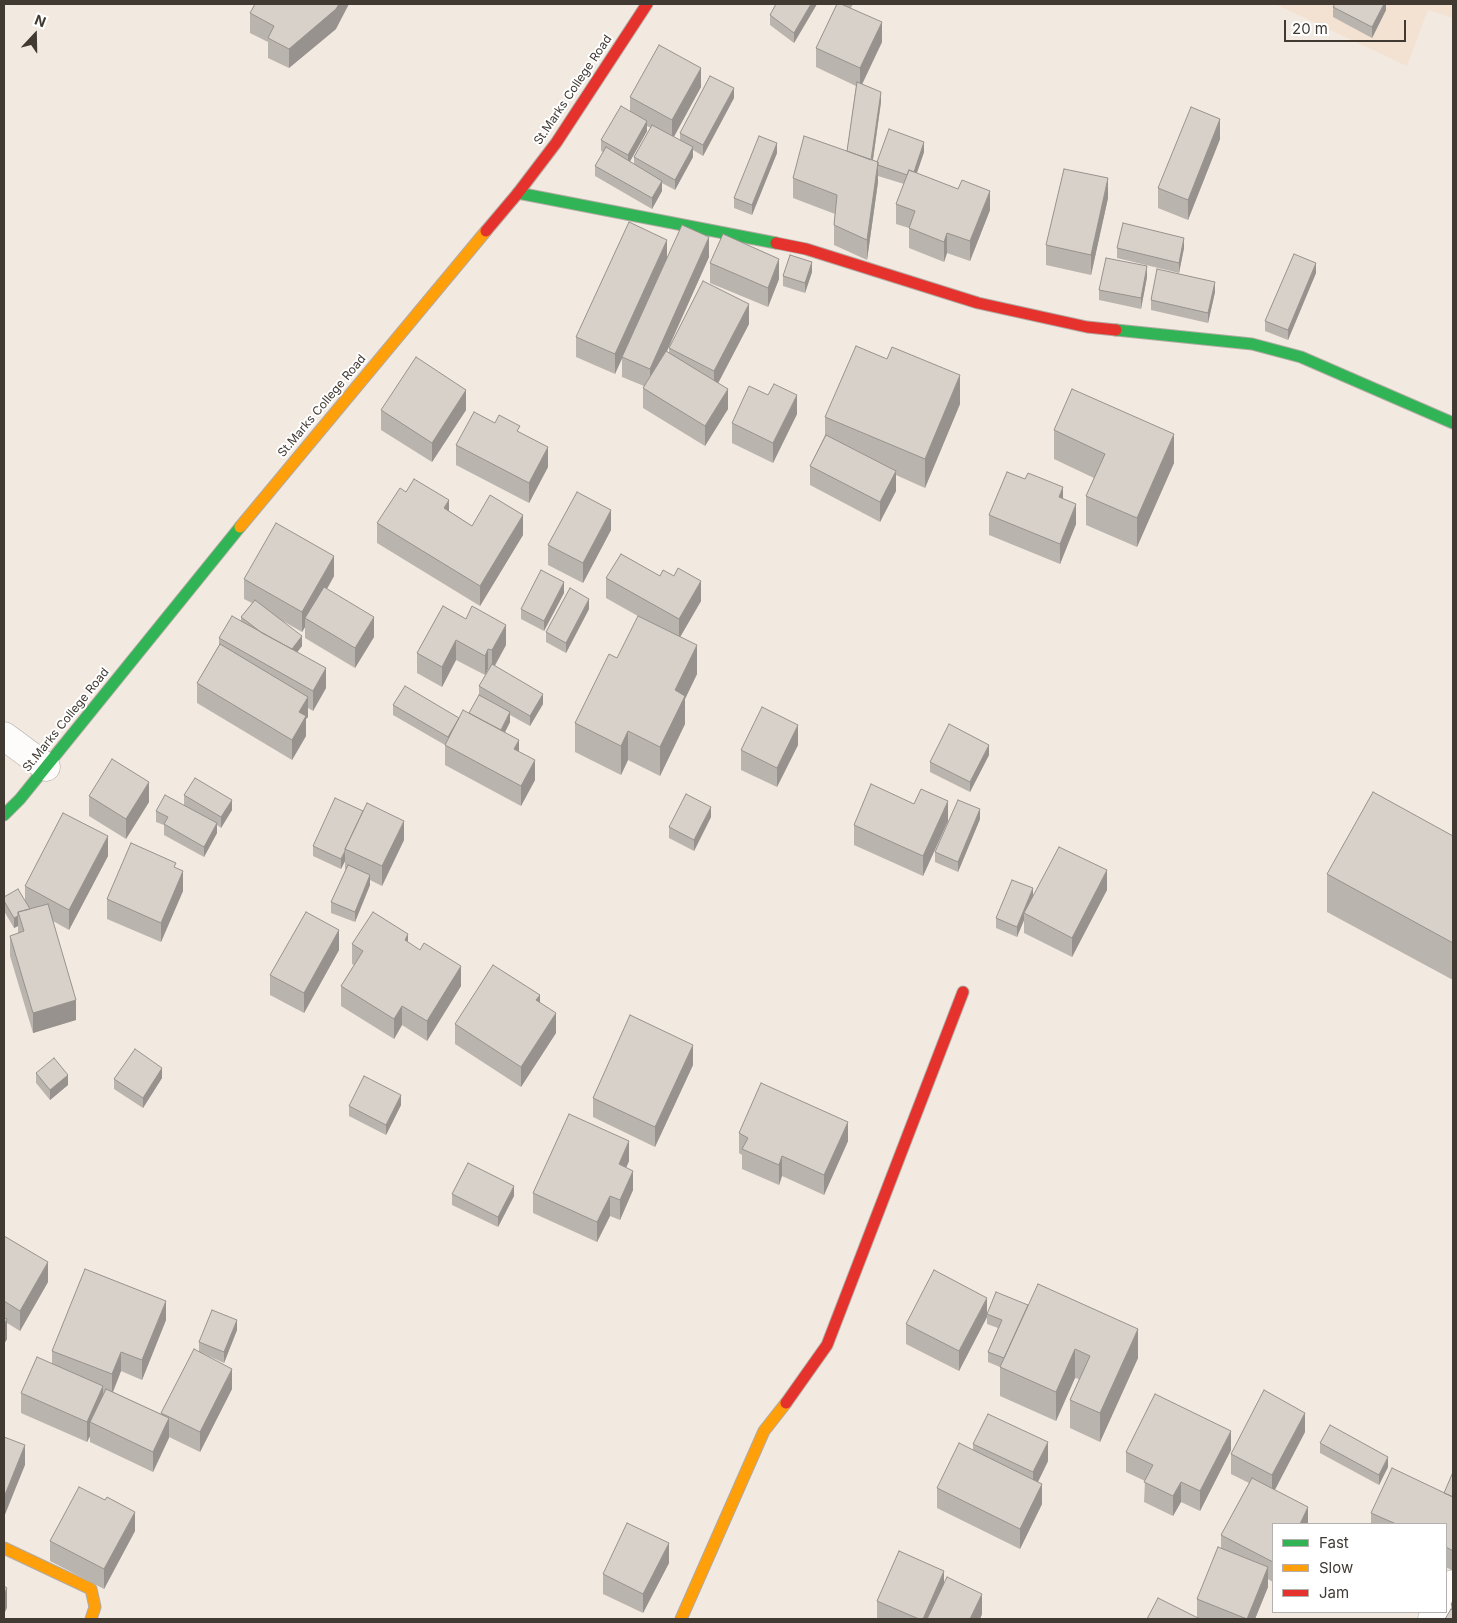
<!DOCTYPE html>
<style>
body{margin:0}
#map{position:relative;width:1457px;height:1623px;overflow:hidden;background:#f2e9e0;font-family:Inter,sans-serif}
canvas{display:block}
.frame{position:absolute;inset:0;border:5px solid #403a33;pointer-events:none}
.legend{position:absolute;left:1272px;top:1523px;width:175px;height:90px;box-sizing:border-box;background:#fff;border:1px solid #b3b0ad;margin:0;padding:6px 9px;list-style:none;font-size:15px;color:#403a33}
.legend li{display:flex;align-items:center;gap:10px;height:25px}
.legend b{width:25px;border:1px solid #b3b0ad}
.north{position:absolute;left:10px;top:10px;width:50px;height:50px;-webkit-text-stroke:4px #fff;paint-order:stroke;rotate:21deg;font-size:14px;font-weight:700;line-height:20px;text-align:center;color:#403a33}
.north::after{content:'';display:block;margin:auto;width:18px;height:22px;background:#403a33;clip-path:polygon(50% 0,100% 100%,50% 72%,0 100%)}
.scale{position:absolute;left:1284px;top:20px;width:122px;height:22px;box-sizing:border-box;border:2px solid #403a33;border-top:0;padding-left:6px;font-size:15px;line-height:18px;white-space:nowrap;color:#403a33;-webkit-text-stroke:4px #fff;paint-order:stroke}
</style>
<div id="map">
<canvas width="1457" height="1623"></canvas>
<div class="frame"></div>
<ul class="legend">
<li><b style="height:6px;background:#30b455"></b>Fast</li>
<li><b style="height:6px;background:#ff9f0a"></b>Slow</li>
<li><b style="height:6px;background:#e5322d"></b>Jam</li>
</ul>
<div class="north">N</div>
<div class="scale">20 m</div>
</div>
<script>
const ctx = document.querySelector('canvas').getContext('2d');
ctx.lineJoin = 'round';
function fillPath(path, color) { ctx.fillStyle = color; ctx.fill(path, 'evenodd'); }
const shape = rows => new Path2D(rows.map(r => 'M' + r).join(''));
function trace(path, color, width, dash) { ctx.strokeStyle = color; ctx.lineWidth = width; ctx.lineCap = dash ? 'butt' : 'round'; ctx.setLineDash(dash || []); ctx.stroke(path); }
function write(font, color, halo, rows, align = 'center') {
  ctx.font = font + ' Inter,sans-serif'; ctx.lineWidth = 4; ctx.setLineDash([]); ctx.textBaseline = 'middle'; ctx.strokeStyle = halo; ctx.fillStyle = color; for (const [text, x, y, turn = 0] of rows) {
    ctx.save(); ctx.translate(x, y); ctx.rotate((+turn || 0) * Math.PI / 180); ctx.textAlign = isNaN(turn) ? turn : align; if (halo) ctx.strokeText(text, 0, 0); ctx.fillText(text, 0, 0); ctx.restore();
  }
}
fillPath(shape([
 [1275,4,1453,4,1453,18,1428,10,1407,66]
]), '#f3e2d2');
const street = shape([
 [4,736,46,767],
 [1446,1596,1453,1584],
 [1432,1619,1436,1612]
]);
const fast = shape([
 [518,193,776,243],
 [1116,330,1252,344,1301,357,1453,423],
 [4,815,20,799,240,527]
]);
const slow = shape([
 [240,527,486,231],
 [4,1548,91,1589,95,1607,91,1619],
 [681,1619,764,1431,786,1403]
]);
const jam = shape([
 [486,231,518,193,556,143,647,4],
 [776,243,806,249,978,303,1087,327,1116,330],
 [786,1403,827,1345,963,992]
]);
trace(street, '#b1aaa3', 29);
trace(fast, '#b1aaa3', 13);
trace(slow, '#b1aaa3', 13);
trace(jam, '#b1aaa3', 13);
trace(street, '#fdfcfa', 28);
trace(fast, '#30b455', 11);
trace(slow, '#ff9f0a', 11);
trace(jam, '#e5322d', 11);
fillPath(shape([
 [817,4,794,43,770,25,770,15],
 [837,4,853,4,851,8,882,42,862,85,881,102,873,160,877,162,924,152,917,173,990,210,970,261,947,253,944,262,909,248,909,228,896,224,896,204,904,184,878,176,878,182,867,260,834,245,834,225,835,214,793,198,793,178,847,151,856,86,816,67,816,48],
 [1386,4,1386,10,1372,38,1333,17,1333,7],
 [250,13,336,29,289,68,268,58,268,42,250,33],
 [701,87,674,137,680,140,680,133,734,98,703,156,693,150,693,157,675,190,662,183,662,191,652,209,595,176,595,166,603,152,601,151,601,140,630,111,630,97],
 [647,126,651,128,634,157,634,164,630,161,647,131],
 [1220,139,1188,220,1158,208,1158,188],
 [777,153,752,215,734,208,734,198],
 [1108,198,1091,275,1046,265,1046,245],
 [1117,248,1184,248,1179,273,1117,258],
 [667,257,709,257,667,351,669,353,669,348,749,324,718,383,728,409,705,446,643,408,643,388,644,386,622,377,622,357,615,374,576,357,576,337],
 [710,263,779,279,768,307,710,283],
 [812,272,805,293,783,286,783,276],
 [1316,273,1288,340,1265,331,1265,321],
 [1147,277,1141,309,1099,300,1099,290],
 [1215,292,1208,323,1151,310,1151,300],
 [960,404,925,488,896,475,896,491,880,522,810,485,810,466,825,435,825,417],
 [381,410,466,410,432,462,381,430],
 [797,414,773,463,732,443,732,423],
 [495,423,520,433,548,467,529,503,456,465,456,445],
 [1054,430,1174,463,1137,547,1086,525,1086,496,1094,478,1054,459],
 [406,492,449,511,472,526,523,535,480,606,377,543,377,523],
 [1063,498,1076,524,1060,564,989,535,989,515],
 [611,530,583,583,548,565,548,545],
 [334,576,327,589,374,637,355,668,305,638,305,627,302,632,283,621,302,646,297,652,326,688,313,711,308,708,308,717,306,719,306,736,292,760,197,703,197,683,219,645,219,638,241,621,241,617,252,603,244,599,244,579],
 [660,576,701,601,680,637,697,674,685,699,685,724,660,776,628,760,621,775,575,752,575,723,617,658,645,620,606,598,606,578],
 [564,593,544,631,521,619,521,609],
 [443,606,506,645,495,666,543,704,530,726,510,715,510,722,505,732,519,752,535,780,521,806,445,765,445,745,393,715,393,705,459,719,469,713,479,696,479,686,489,669,488,669,485,675,456,660,442,687,417,673,417,653],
 [589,609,566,653,546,642,546,632],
 [798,745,777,787,741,770,741,750],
 [989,755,970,792,930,772,930,762],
 [184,795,232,810,221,828,217,825,217,833,204,857,164,835,164,825,156,822,156,811,184,805],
 [89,796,149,802,126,839,89,816],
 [711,817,694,851,669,838,669,827],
 [980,819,958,872,935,862,935,852],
 [948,821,923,876,854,845,854,825],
 [1453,836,1453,980,1327,912,1327,874],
 [404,840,382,886,370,880,370,885,355,922,331,913,331,902,346,869,345,869,345,861,341,869,313,856,313,846],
 [108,856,69,930,53,921,76,1020,33,1033,10,956,10,936,18,933,18,926,14,928,4,911,4,897,25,901,25,886],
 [176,868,183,891,161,942,107,919,107,899],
 [1107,890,1072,957,1024,933,1024,920,1017,937,996,928,996,918,1033,896],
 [408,942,461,986,427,1041,402,1025,394,1039,341,1006,341,986,354,965,352,964,352,944],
 [339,950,304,1013,270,995,270,975],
 [540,1003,556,1033,521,1087,455,1044,455,1024],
 [693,1065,655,1147,593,1117,593,1098],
 [36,1073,68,1085,50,1100,36,1083],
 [162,1078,143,1108,114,1089,114,1079],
 [401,1105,386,1135,349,1116,349,1106],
 [739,1133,848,1141,824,1195,782,1176,779,1185,742,1169,742,1155,739,1153],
 [629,1161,626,1168,633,1190,620,1220,610,1216,597,1242,533,1213,533,1193],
 [452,1194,514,1196,498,1227,452,1205],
 [4,1236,48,1282,20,1331,7,1323,7,1339,4,1344],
 [987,1314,1138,1358,1100,1442,1070,1428,1070,1400,1079,1379,1075,1378,1056,1421,1000,1396,1000,1367,988,1362,988,1352,998,1328,987,1324],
 [987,1317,959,1371,906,1344,906,1324],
 [166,1320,142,1380,121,1371,113,1392,161,1414,161,1413,199,1352,199,1342,237,1330,224,1363,202,1353,232,1389,200,1452,169,1437,153,1472,90,1442,90,1436,87,1442,21,1413,21,1393,52,1364,52,1351],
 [1305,1432,1275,1490,1308,1524,1273,1524,1273,1582,1268,1579,1268,1587,1255,1619,1147,1619,1197,1618,1197,1599,1221,1548,1221,1535,1249,1483,1231,1474,1231,1454],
 [1320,1443,1388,1467,1379,1485,1320,1453],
 [973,1444,1048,1461,1038,1482,1042,1504,1020,1549,937,1508,937,1488,973,1450],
 [1231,1450,1200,1511,1181,1502,1173,1516,1144,1502,1145,1481,1126,1472,1126,1452],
 [1453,1473,1453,1571,1446,1567,1446,1524,1371,1524,1371,1513,1444,1493],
 [135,1531,104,1589,50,1561,50,1541],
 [669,1563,643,1613,603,1594,603,1574],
 [944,1584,982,1614,980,1619,877,1619,877,1601],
 [1453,1600,1453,1619,1451,1610,1451,1605]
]), '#bab4ae');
fillPath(shape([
 [339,4,349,4,336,29,289,68,289,49],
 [811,4,817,4,794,43,794,33],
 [1384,4,1386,4,1386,10,1372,38,1372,27],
 [882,22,882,42,860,88,860,68],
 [701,68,701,87,672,140,672,120],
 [734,88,734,98,703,156,703,145],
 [881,92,881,102,871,173,871,163],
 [1220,119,1220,139,1188,220,1188,200],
 [647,121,647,131,628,165,628,155],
 [924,142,924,152,912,187,912,177],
 [777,143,777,153,752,215,752,205],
 [693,147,693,157,675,190,675,180],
 [878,162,878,182,867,260,867,240],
 [1108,178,1108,198,1091,275,1091,255],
 [662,181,662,191,652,209,652,198],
 [990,191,990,210,970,261,970,241],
 [947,233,947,253,944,262,944,242],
 [709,237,709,257,650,389,650,369],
 [1184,238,1184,248,1179,273,1179,263],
 [667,240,667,260,615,374,615,354],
 [779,259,779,279,768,307,768,288],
 [812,262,812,272,805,293,805,283],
 [1316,263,1316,273,1288,340,1288,330],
 [1147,266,1147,277,1141,309,1141,298],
 [1215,282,1215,292,1208,323,1208,313],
 [749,304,749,324,714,391,714,371],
 [960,375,960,404,925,488,925,459],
 [728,389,728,409,705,446,705,426],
 [466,390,466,410,432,462,432,443],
 [797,395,797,414,773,463,773,443],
 [1174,434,1174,463,1137,547,1137,518],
 [548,447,548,467,529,503,529,483],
 [896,471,896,491,880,522,880,502],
 [1063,487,1063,507,1059,497],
 [449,500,449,520,444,508],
 [1076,504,1076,524,1060,564,1060,544],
 [611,510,611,530,583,583,583,563],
 [523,515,523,535,480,606,480,586],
 [334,556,334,576,309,621,305,618,305,627,302,632,302,612],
 [701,581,701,601,679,639,679,619],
 [564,582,564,593,544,631,544,621],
 [589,599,589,609,566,653,566,643],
 [374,617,374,637,355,668,355,648],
 [506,625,506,645,492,670,492,650],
 [302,636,302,646,289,663,289,653],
 [456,640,456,660,442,687,442,667],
 [697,645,697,674,685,699,685,724,660,776,660,747,675,690],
 [488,649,488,669,485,675,485,656],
 [326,668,326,688,313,711,313,691],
 [543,694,543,704,530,726,530,716],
 [308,697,308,717,306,719,306,736,292,760,292,740,299,712],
 [510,712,510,722,499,744,499,734],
 [459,718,459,728,448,747,448,737],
 [798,725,798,745,777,787,777,768],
 [628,731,628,760,621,775,621,746],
 [519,740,519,760,514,749],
 [989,745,989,755,970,792,970,782],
 [535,760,535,780,521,806,521,786],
 [149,782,149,802,126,839,126,819],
 [232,800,232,810,221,828,221,817],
 [948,801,948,821,923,876,923,856],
 [711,807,711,817,694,851,694,840],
 [980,809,980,819,958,872,958,862],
 [404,821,404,840,382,886,382,866],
 [217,823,217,833,204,857,204,847],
 [108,836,108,856,69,930,69,910],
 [345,851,345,861,341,869,341,859],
 [1107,870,1107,890,1072,957,1072,938],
 [183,871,183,891,161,942,161,923],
 [370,875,370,885,355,922,355,912],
 [1033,888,1033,898,1024,913,1024,920,1017,937,1017,927],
 [18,916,18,926,14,928,14,918],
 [339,930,339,950,304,1013,304,993],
 [408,934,408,954,405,940],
 [461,966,461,986,427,1041,427,1021],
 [540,995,540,1015,536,1000],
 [76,1000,76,1020,33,1033,33,1013],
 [402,1006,402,1025,394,1039,394,1019],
 [556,1013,556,1033,521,1087,521,1067],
 [693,1045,693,1065,655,1147,655,1127],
 [162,1068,162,1078,143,1108,143,1098],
 [68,1075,68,1085,50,1100,50,1090],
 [401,1095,401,1105,386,1135,386,1125],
 [848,1122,848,1141,824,1195,824,1175],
 [629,1141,629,1161,619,1184,619,1164],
 [782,1156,782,1176,779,1185,779,1165],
 [633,1171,633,1190,620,1220,620,1200],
 [514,1186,514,1196,498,1227,498,1217],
 [610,1196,610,1216,597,1242,597,1222],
 [48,1262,48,1282,20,1331,20,1311],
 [987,1298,987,1317,959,1371,959,1351],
 [166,1301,166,1320,142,1380,142,1360],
 [7,1319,7,1339,4,1344,4,1325],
 [237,1320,237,1330,224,1363,224,1352],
 [1138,1329,1138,1358,1100,1442,1100,1413],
 [1075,1349,1075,1378,1056,1421,1056,1392],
 [121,1352,121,1371,112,1394,112,1374],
 [232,1369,232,1389,200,1452,200,1432],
 [103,1386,103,1406,90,1422,90,1436,87,1442,87,1422],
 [1305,1413,1305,1432,1272,1495,1272,1475],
 [169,1418,169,1438,153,1472,153,1452],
 [1231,1431,1231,1450,1200,1511,1200,1491],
 [1048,1442,1048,1461,1033,1492,1033,1472],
 [25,1445,25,1465,4,1517,4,1497],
 [1388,1457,1388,1467,1379,1485,1379,1475],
 [1181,1482,1181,1502,1173,1516,1173,1496],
 [1042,1484,1042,1504,1020,1549,1020,1529],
 [1308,1507,1308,1524,1300,1524],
 [135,1512,135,1531,104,1589,104,1569],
 [669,1543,669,1563,643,1613,643,1594],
 [1268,1567,1268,1587,1255,1619,1247,1619],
 [944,1571,944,1591,932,1619,923,1619],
 [7,1588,7,1608,4,1614,4,1594],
 [982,1594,982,1614,980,1619,970,1619]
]), '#97928d');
const building = shape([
 [255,4,339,4,336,9,289,49,268,38,274,26,250,13,255,4],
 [776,4,811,4,794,33,770,15,776,4],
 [837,4,841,4,882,22,860,68,816,48,837,4],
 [1335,4,1384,4,1372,27,1333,7,1335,4],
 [659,45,701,68,672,120,630,97,659,45],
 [710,76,734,88,703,145,680,133,710,76],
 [857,82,881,92,871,160,847,151,857,82],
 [621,106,647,121,628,155,601,140,621,106],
 [1191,107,1220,119,1188,200,1158,188,1191,107],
 [652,125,693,147,675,180,634,157,652,125],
 [889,129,924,142,914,172,909,170,907,175,878,165,878,162,877,162,889,129],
 [759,136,777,143,752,205,734,198,759,136],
 [804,136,878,162,867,240,834,225,837,195,793,178,804,136],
 [606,147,662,181,652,198,595,166,606,147],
 [1064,169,1108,178,1091,255,1046,245,1064,169],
 [909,170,958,189,962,180,990,191,970,241,947,233,944,242,909,228,915,211,896,204,909,170],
 [629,222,667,240,615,354,576,337,629,222],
 [1123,223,1184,238,1179,263,1117,248,1123,223],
 [682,225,709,237,650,369,622,357,682,225],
 [723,234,779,259,768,288,710,263,723,234],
 [1294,254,1316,263,1288,330,1265,321,1294,254],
 [790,255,812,262,805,283,783,276,790,255],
 [1106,258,1147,266,1141,298,1099,290,1106,258],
 [1157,269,1215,282,1208,313,1151,300,1157,269],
 [703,281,749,304,714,371,669,348,703,281],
 [856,346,887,359,892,347,960,375,925,459,825,417,856,346],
 [666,351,728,389,705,426,643,388,666,351],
 [416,357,466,390,432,443,381,410,416,357],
 [774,384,797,395,773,443,732,423,749,386,768,395,774,384],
 [1072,389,1174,434,1137,518,1086,496,1105,454,1054,430,1072,389],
 [474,412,495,423,499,415,520,426,517,431,548,447,529,483,456,445,474,412],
 [826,435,896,471,880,502,810,466,826,435],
 [1007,472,1025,479,1028,473,1063,487,1059,497,1076,504,1060,544,989,515,1007,472],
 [414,479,449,500,444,508,472,526,490,495,523,515,480,586,377,523,400,488,406,492,414,479],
 [577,492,611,510,583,563,548,545,577,492],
 [276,523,334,556,302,612,244,579,276,523],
 [621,554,660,576,663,570,674,576,678,568,701,581,679,619,606,578,621,554],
 [541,570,564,582,544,621,521,609,541,570],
 [324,587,374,617,355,648,305,618,324,587],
 [570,588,589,599,566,643,546,632,570,588],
 [255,600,302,636,292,649,262,633,241,617,255,600],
 [443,606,466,619,472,606,506,625,492,650,488,649,485,656,456,640,442,667,417,653,443,606],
 [232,616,326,668,313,691,219,638,232,616],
 [638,616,697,645,675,690,685,696,660,747,628,731,621,746,575,723,609,654,617,658,638,616],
 [220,644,308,697,299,712,306,716,292,740,197,683,220,644],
 [492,664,543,694,530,716,479,686,492,664],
 [405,686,459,718,448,737,393,705,405,686],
 [479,695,510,712,501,730,469,713,479,695],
 [762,707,798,725,777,768,741,750,762,707],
 [463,710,519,740,514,749,535,760,521,786,445,745,463,710],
 [949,724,989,745,970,782,930,762,949,724],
 [112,759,149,782,126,819,89,796,112,759],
 [195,778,232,800,221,817,184,795,195,778],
 [871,784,914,804,921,789,948,801,923,856,854,825,871,784],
 [1373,792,1453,836,1453,943,1327,874,1373,792],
 [686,794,711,807,694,840,669,827,686,794],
 [165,795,217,823,204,847,164,824,168,817,156,811,165,795],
 [335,798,363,811,345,849,345,851,341,859,313,846,335,798],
 [958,800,980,809,958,862,935,852,958,800],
 [367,803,404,821,382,866,345,849,367,803],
 [63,813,108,836,69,910,25,886,63,813],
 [131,843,176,863,174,867,183,871,161,923,107,899,131,843],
 [1059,847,1107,870,1072,938,1024,913,1059,847],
 [348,865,370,875,355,912,331,902,348,865],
 [1012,880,1033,888,1017,927,996,918,1012,880],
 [18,889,30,909,18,912,18,916,14,918,4,901,4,897,18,889],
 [48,904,76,1000,33,1013,10,936,24,931,18,912,48,904],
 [306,912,339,930,304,993,270,975,306,912],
 [373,912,408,934,405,940,420,950,424,943,461,966,427,1021,402,1006,394,1019,341,986,363,951,352,944,373,912],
 [493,965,540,995,536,1000,556,1013,521,1067,455,1024,493,965],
 [630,1015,693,1045,655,1127,593,1098,630,1015],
 [135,1049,162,1068,143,1098,114,1079,135,1049],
 [54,1058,68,1075,50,1090,36,1073,54,1058],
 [364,1076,401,1095,386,1125,349,1106,364,1076],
 [761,1083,848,1122,824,1175,782,1156,779,1165,742,1149,748,1138,739,1133,761,1083],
 [569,1114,629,1141,619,1164,633,1171,620,1200,610,1196,597,1222,533,1193,569,1114],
 [468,1163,514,1186,498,1217,452,1194,468,1163],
 [4,1236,48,1262,20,1311,4,1301,4,1236],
 [85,1269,166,1301,142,1360,121,1352,112,1374,52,1351,85,1269],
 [934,1270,987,1298,959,1351,906,1324,934,1270],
 [1038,1284,1138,1329,1100,1413,1070,1400,1090,1356,1075,1349,1056,1392,1000,1367,1038,1284],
 [996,1292,1028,1305,1004,1358,988,1352,1002,1320,987,1314,996,1292],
 [212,1310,237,1320,224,1352,199,1342,212,1310],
 [4,1318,7,1319,4,1325,4,1318],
 [194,1349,232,1369,200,1432,161,1413,194,1349],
 [37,1357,103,1386,87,1422,21,1393,37,1357],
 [106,1389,169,1418,153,1452,90,1422,106,1389],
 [1264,1390,1305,1413,1272,1475,1231,1454,1264,1390],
 [1155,1394,1231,1431,1200,1491,1181,1482,1173,1496,1144,1482,1153,1465,1126,1452,1155,1394],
 [988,1414,1048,1442,1033,1472,973,1444,988,1414],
 [1330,1425,1388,1457,1379,1475,1320,1443,1330,1425],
 [4,1437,25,1445,4,1497,4,1437],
 [959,1443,1042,1484,1020,1529,937,1488,959,1443],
 [1392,1468,1453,1497,1453,1551,1446,1547,1446,1524,1396,1524,1371,1513,1392,1468],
 [1453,1472,1453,1497,1444,1493,1453,1472],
 [1252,1478,1308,1507,1300,1524,1273,1524,1273,1562,1221,1535,1252,1478],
 [79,1487,105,1500,107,1497,135,1512,104,1569,50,1541,79,1487],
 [627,1523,669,1543,643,1594,603,1574,627,1523],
 [1218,1547,1268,1567,1247,1619,1197,1599,1218,1547],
 [899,1551,944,1571,923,1619,919,1619,877,1601,899,1551],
 [947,1577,982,1594,970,1619,927,1619,947,1577],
 [4,1586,7,1588,4,1594,4,1586],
 [1158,1598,1200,1619,1147,1619,1158,1598],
 [1453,1600,1453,1606,1451,1605,1453,1600],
 [1451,1609,1453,1611,1453,1619,1445,1619,1451,1609]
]);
fillPath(building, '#d8d1ca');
trace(building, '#97928d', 1);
write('12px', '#403a33', '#fff', [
 ["St.Marks College Road",573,90,-56],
 ["St.Marks College Road",322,406,-50],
 ["St.Marks College Road",66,720,-51]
]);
</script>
